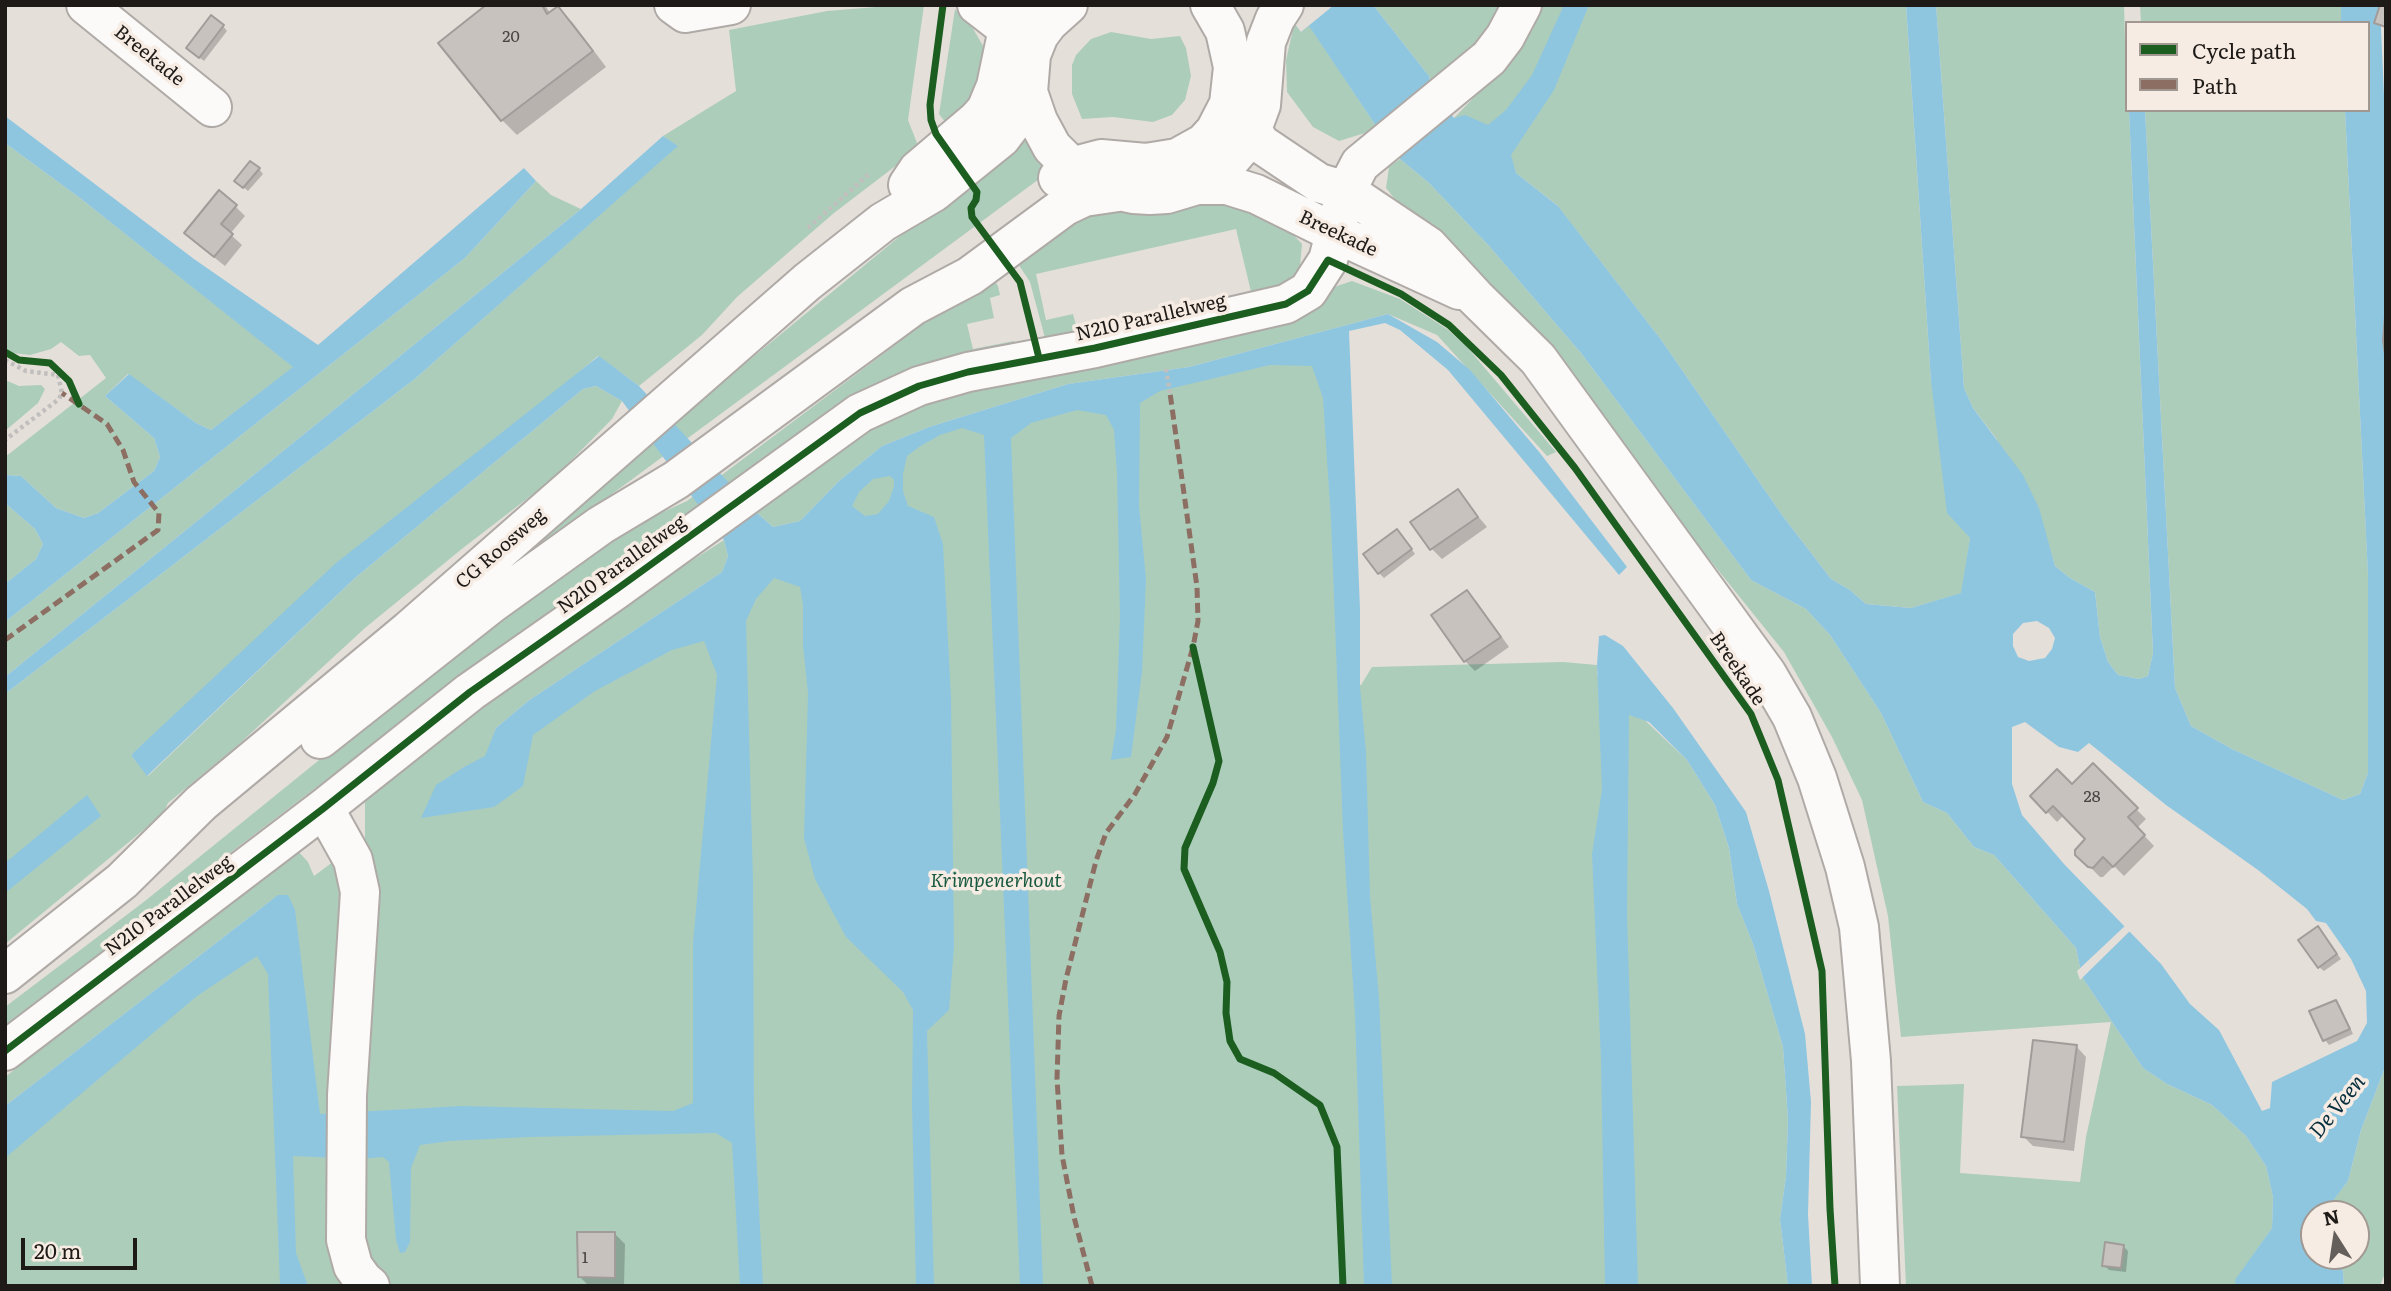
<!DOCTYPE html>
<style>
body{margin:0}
#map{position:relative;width:2391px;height:1291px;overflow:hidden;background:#e5dfda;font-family:Literata,serif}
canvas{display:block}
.frame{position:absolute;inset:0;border:7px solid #1e1a17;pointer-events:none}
.legend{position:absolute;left:2125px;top:21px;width:245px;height:91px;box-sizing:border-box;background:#f7ece3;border:2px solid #a09891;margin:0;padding:9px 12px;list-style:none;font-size:21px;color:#1e1a17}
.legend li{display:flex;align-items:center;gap:14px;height:35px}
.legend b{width:35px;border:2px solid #a09891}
.north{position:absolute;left:2300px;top:1200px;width:70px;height:70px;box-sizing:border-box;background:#f7ece3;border:2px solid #a09891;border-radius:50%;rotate:348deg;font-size:19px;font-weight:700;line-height:28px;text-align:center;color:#1e1a17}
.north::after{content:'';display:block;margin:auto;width:24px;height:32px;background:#645f5b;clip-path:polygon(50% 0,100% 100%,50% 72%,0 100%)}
.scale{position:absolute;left:21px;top:1238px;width:116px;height:32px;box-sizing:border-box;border:4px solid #1e1a17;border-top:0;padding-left:9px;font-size:21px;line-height:24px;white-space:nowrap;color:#1e1a17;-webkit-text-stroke:5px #f7ece3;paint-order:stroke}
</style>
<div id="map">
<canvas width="2391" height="1291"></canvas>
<div class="frame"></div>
<ul class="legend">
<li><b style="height:9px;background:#1b5e20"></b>Cycle path</li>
<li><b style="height:9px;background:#8d6e63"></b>Path</li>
</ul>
<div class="north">N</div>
<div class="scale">20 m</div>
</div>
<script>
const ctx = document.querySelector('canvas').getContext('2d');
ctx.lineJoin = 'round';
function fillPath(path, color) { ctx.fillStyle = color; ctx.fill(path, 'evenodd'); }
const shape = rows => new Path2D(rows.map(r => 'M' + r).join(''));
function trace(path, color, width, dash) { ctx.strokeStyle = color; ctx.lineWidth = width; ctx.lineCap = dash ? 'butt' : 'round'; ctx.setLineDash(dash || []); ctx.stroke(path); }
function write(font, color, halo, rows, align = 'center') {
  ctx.font = font + ' Literata,serif'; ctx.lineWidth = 7; ctx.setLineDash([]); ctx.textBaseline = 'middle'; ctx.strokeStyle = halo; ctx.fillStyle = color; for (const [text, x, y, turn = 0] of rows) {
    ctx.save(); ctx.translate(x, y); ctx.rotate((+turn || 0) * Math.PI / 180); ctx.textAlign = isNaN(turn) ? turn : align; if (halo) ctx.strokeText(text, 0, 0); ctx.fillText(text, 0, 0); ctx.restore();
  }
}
fillPath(shape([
 [901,5,924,5,908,120,919,148,834,213,737,297,702,335,639,386,598,356,131,755,148,776,355,578,583,389,596,386,622,401,612,419,554,478,463,548,365,628,238,745,168,803,163,814,5,944,5,694,416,378,677,146,663,136,736,91,729,30,827,11],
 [1373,5,1505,5,1483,42,1431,87,1429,76],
 [1540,5,1906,5,1931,381,1970,538,1962,593,1911,608,1866,604,1850,590,1831,579,1782,515,1662,341,1557,205,1516,173,1510,155,1454,118,1515,55,1533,29],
 [1936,5,2124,5,2127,110,2129,110,2153,653,2148,676,2139,679,2118,675,2108,662,2100,637,2095,592,2070,578,2055,566,2048,543,1996,438,1973,408,1964,388],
 [2140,5,2341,5,2341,23,2141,23],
 [955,9,971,25,983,46,983,67,977,88,964,107,946,123,939,114],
 [1294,25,1309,25,1378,129,1339,141,1313,127,1287,92,1286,60],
 [1111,32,1151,39,1180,36,1186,48,1191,76,1185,100,1172,115,1153,122,1113,117,1082,119,1072,94,1072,65,1076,55,1091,39],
 [2145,110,2345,110,2368,575,2369,743,2368,773,2360,794,2343,800,2232,749,2191,726,2175,688],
 [1024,134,1050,171,585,514,211,810,668,427],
 [5,143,80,198,294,367,211,430,196,423,128,374,105,396,154,438,160,457,154,471,98,513,84,518,56,508,21,476,5,475,5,457,106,378,90,355,79,356,61,342,51,349,30,355,13,353,5,348],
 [1400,159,1428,182,1490,247,1581,353,1751,580,1806,609,1830,635,1881,713,1923,802,1947,813,1974,847,1994,855,2076,948,2082,977,2143,1068,2167,1084,2212,1105,2246,1136,2266,1166,2273,1197,2272,1228,2236,1280,2236,1286,1906,1286,1897,1086,1964,1084,1960,1173,2080,1182,2086,1137,2111,1022,1901,1037,1888,916,1862,800,1832,737,1784,652,1581,400,1435,249,1386,188,1389,167],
 [536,181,551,195,581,209,5,677,5,622,465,258],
 [1218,203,1238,204,1283,224,1302,244,1300,266,1291,278,1271,289,1252,296,1236,229,1036,274,1046,320,1073,314,1076,325,1070,335,1055,340,1045,338,1030,282,1013,256,1046,236,1093,213],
 [990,274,998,286,1000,295,990,298,994,318,967,324,973,349,1014,341,1016,349,947,361,456,681,172,897,5,1030,5,1007,145,901,434,667,598,542,687,501],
 [1352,281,1400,299,1447,329,1467,347,1556,452,1547,456,1437,335,1388,314,1189,367,1068,384,929,427,882,446,839,481,800,521,913,439,1334,340,1351,685,1361,685,1372,667,1563,662,1597,665,1597,675,1687,760,1715,805,1729,848,1737,904,1753,944,1783,1047,1788,1120,1786,1176,1780,1219,1788,1286,5,1286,5,1116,278,895,5,1106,5,1077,296,849,308,862,314,876,365,838,365,802,484,703,590,626,724,540,728,556,722,572,528,701,496,728,490,746,800,521,773,527,757,513,897,411,951,390,1308,306,1337,286],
 [5,380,19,386,41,385,45,389,38,403,5,431],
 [5,503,35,529,43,544,36,559,5,584],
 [2386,1065,2386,1271,2380,1286,2344,1286,2343,1272,2337,1256,2356,1256,2356,1214,2323,1213,2348,1181,2361,1130]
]), '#adcdbb');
fillPath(shape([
 [1280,5,1373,5,1429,76,1431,87,1454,118,1465,115,1488,125,1506,110,1532,75,1564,5,1589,5,1554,90,1511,155,1516,173,1558,206,1662,341,1782,515,1831,579,1850,590,1866,604,1911,608,1961,593,1970,538,1947,513,1931,381,1906,5,1936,5,1964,388,1973,408,2023,475,2039,508,2055,566,2070,578,2095,592,2100,637,2108,662,2118,675,2139,679,2148,676,2153,653,2129,110,2145,110,2175,688,2191,726,2232,749,2343,800,2360,794,2368,773,2368,575,2345,110,2368,110,2368,23,2341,23,2341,5,2380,5,2386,141,2386,1065,2361,1130,2348,1181,2323,1214,2314,1214,2314,1256,2337,1256,2343,1272,2344,1286,2236,1286,2235,1280,2272,1228,2273,1197,2266,1166,2246,1136,2212,1105,2167,1084,2143,1068,2082,977,2076,948,1994,855,1974,847,1947,813,1923,802,1881,713,1830,635,1806,609,1751,580,1581,353,1490,247,1428,182,1400,159,1402,146,1378,129,1309,26,1301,32],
 [2037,621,2049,628,2055,638,2052,649,2045,658,2029,661,2018,657,2013,646,2013,634,2023,623],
 [2025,722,2059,747,2078,752,2089,743,2166,805,2258,870,2307,909,2316,921,2326,923,2351,959,2366,991,2367,1023,2357,1041,2272,1082,2270,1108,2262,1111,2219,1030,2190,1004,2161,964,2064,864,2022,815,2012,784,2012,727],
 [5,116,194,259,318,345,524,168,536,181,465,258,5,622,5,584,36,559,43,544,35,529,5,503,5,475,21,476,56,508,84,518,98,513,154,471,160,457,154,438,105,396,129,374,196,423,211,430,293,367,80,198,5,143],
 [663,136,678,146,416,378,5,694,5,677,581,209],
 [1388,314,1437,342,1470,370,1540,453,1627,567,1619,575,1448,370,1400,330,1385,323,1349,331,1360,609,1360,687,1366,752,1370,896,1379,998,1392,1286,1364,1286,1355,1015,1343,831,1331,520,1323,398,1312,366,1270,365,1160,391,1140,403,1139,506,1146,579,1142,672,1131,757,1111,760,1116,729,1120,617,1117,474,1114,430,1106,415,1077,410,1031,423,1011,438,1043,1286,1020,1286,984,435,962,428,940,435,919,447,907,456,903,474,903,491,908,506,934,517,943,544,951,698,954,947,949,1010,927,1031,934,1286,916,1286,912,1105,913,1010,903,992,846,937,815,879,804,838,808,693,803,645,803,605,800,587,774,578,756,599,746,621,753,881,754,1111,763,1286,740,1286,732,1143,716,1133,528,1137,450,1141,420,1145,411,1168,410,1242,405,1252,400,1253,396,1240,389,1162,383,1157,360,1159,293,1156,296,1253,308,1286,280,1285,268,974,257,956,197,996,5,1158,5,1106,278,895,288,895,295,910,320,1114,461,1106,673,1111,693,1103,693,943,717,675,704,641,672,650,595,691,533,735,523,786,494,807,421,818,436,785,464,767,485,756,496,728,528,701,722,572,728,556,724,540,622,401,596,386,583,389,355,578,147,776,131,755,336,563,599,356,639,386,757,513,773,527,800,521,839,481,882,446,929,427,1068,384,1189,367],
 [890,476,894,480,894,486,889,501,878,514,865,516,852,506,859,492,873,479],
 [1605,635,1623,646,1673,708,1746,812,1769,891,1805,1034,1811,1102,1808,1214,1812,1286,1788,1286,1780,1219,1786,1176,1788,1120,1783,1047,1753,944,1737,904,1729,848,1715,805,1687,760,1649,722,1629,715,1627,913,1638,1286,1605,1286,1601,1060,1592,854,1602,790,1597,665,1599,636],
 [87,795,101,816,5,893,5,863]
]), '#8ec6e0');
fillPath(shape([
 [1280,5,1334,5,1301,32],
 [2127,924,2132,929,2080,980,2077,971]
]), '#e5dfda');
fillPath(shape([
 [489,5,545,5,550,13,558,8,573,23,606,67,517,135,502,120],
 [223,26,227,31,204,61,192,52],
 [259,169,263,174,248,191,241,185],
 [235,206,245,216,230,234,242,245,225,266,196,243],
 [1457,491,1487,527,1442,559,1432,549],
 [1402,536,1415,554,1384,578,1379,573],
 [1467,592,1477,602,1509,647,1475,671,1465,661,1433,616],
 [2093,766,2146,819,2137,828,2154,846,2124,876,2114,866,2103,877,2100,877,2077,854,2088,839,2064,815,2057,822,2032,796,2072,787],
 [2322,933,2341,959,2324,971,2319,967],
 [2335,1002,2340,1006,2353,1034,2329,1045,2325,1040],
 [2076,1046,2086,1057,2074,1151,2033,1146,2023,1136],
 [615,1234,625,1244,624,1286,589,1286,580,1277],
 [2123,1246,2128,1251,2126,1272,2109,1270,2104,1265]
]), '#0003');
const building = shape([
 [486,5,542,5,547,14,558,6,593,51,501,121,438,43,486,5],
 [2380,5,2386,5,2386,27,2374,23,2380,5],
 [211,15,224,25,199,58,186,48,211,15],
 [250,161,260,168,243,188,234,181,250,161],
 [219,190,237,205,221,224,233,234,214,257,184,233,219,190],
 [2386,305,2386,361,2383,340,2386,305],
 [1458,489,1478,517,1430,550,1410,522,1458,489],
 [1397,529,1412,549,1378,574,1363,554,1397,529],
 [1467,590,1501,637,1464,662,1431,615,1467,590],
 [2093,763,2138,808,2128,817,2145,835,2113,867,2103,857,2093,868,2088,867,2075,855,2075,850,2085,839,2053,806,2046,813,2030,796,2057,769,2072,784,2093,763],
 [2318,926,2337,954,2318,968,2298,940,2318,926],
 [2336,1000,2350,1029,2323,1041,2309,1011,2336,1000],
 [2033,1040,2077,1045,2064,1142,2021,1137,2033,1040],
 [577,1232,615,1232,615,1278,578,1277,577,1232],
 [2105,1242,2124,1245,2121,1268,2102,1266,2105,1242]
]);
fillPath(building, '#c7c2be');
trace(building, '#a19c99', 2);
const minor = shape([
 [86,5,212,107],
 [674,5,685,13,731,5],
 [977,5,1008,29],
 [324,808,353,860,360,892,347,1095,346,1240,353,1266,363,1280,370,1286],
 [5,1051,324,808,470,692,617,589,860,413,919,386,968,372,1095,348,1286,304,1308,291,1328,260,1346,191,1360,164,1489,58,1505,37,1522,5]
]);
const major = shape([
 [1068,5,1048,23,1039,35,1031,55,1028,92,1038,121,1052,147,1082,177,1105,188,1133,194,1150,195,1167,194,1197,185,1223,168,1243,145,1251,132,1261,105,1266,42,1275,19,1284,5],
 [1232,88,1239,112,1261,144,1319,183,1346,191,1428,246,1475,297,1538,359,1767,674,1792,717,1817,778,1845,867,1859,927,1871,1061,1880,1286],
 [1058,178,1082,164,1101,159,1146,163,1177,158,1204,143,1215,131,1229,104,1233,67,1225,31,1210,5],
 [908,185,918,170,977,120,986,110,996,86,1008,29,1022,5],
 [1197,185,1227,185,1256,194,1335,233,1459,290],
 [320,739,491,604,601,525,676,480,913,306,970,276,1065,206,1084,197,1118,192],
 [5,974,122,881,201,803,408,631,807,282,883,222,934,192,1001,138,1020,113,1028,92]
]);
trace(minor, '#afaaa6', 42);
trace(major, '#afaaa6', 42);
trace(shape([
 [808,228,870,173],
 [5,360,26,371,58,375,62,393,59,399,5,440],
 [1166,369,1170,393]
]), '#c0bfbd', 4.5, [3.5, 3.5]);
trace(minor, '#fbfaf9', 38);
trace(major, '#fbfaf9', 38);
trace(shape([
 [5,640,158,530,159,513,134,482,123,450,107,424,62,393],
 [1092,1286,1074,1217,1062,1155,1057,1079,1059,1016,1066,979,1096,861,1106,833,1135,794,1167,737,1193,647,1198,621,1197,587,1170,393]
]), '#8d6e63', 5, [10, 5]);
trace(shape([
 [943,5,930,105,931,120,936,134,977,192,976,200,971,208,972,217,1020,282,1039,358],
 [5,352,19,360,50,363,69,381,79,404],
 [1193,647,1219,761,1213,783,1185,848,1184,869,1220,952,1227,982,1226,1013,1230,1041,1240,1059,1274,1073,1320,1105,1337,1147,1343,1286],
 [5,1051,324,808,470,692,617,589,860,413,919,386,968,372,1095,348,1286,304,1308,291,1328,260,1401,294,1449,325,1501,375,1575,468,1751,714,1778,780,1822,971,1830,1209,1835,1286]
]), '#1b5e20', 7);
write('16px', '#484441', null, [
 ["20",511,37],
 ["28",2092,797],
 ["1",585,1258]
]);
write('19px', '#1e1a17', '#f7ece3', [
 ["Breekade",149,56,39],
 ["Breekade",1338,234,25],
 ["N210 Parallelweg",1151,318,-13],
 ["CG Roosweg",501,549,-41],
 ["N210 Parallelweg",622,565,-36],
 ["Breekade",1737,669,56],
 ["N210 Parallelweg",169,906,-37]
]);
write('italic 19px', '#1a5a41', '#f7ece3', [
 ["Krimpenerhout",996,881]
]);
write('italic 21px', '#062e3e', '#f7ece3', [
 ["De Veen",2338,1107,-51]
]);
</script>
